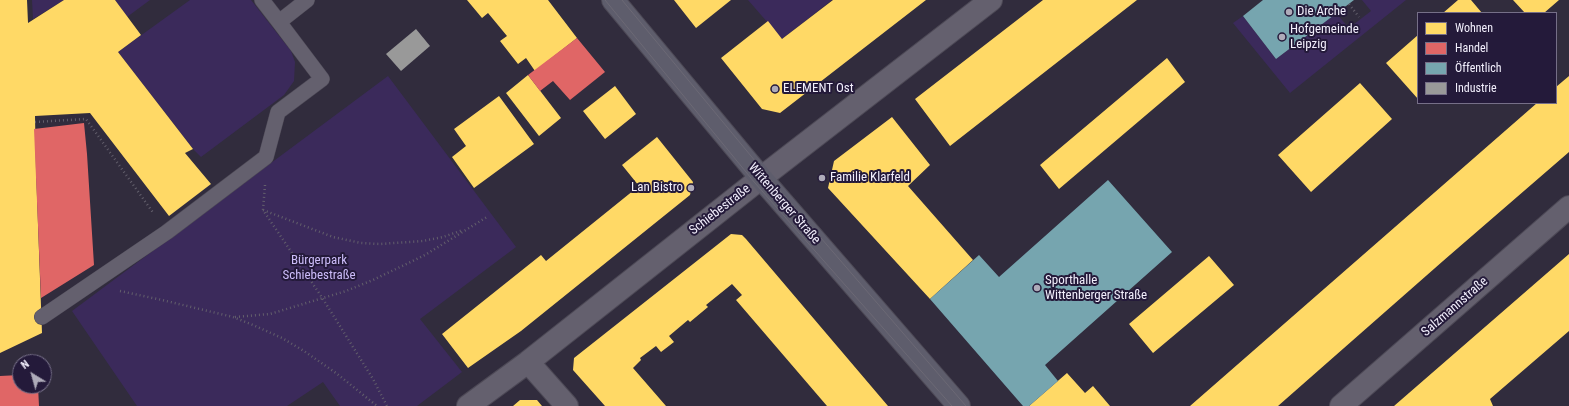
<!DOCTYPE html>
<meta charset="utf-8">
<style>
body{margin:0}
#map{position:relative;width:1569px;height:406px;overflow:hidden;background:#312c3d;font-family:"Roboto Condensed",sans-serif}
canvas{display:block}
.legend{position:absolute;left:1417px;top:12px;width:140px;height:92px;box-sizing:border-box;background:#241a3a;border:1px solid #766f88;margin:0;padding:5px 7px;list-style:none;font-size:12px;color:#f2effc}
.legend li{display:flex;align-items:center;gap:8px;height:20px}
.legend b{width:20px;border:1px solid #766f88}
.north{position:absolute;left:12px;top:354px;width:40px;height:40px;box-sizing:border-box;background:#241a3a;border:1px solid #766f88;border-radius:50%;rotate:323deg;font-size:11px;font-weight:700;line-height:16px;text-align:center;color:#f2effc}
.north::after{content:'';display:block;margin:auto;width:14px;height:18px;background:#aeabb9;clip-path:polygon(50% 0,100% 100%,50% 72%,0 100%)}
</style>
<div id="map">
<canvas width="1569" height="406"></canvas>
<ul class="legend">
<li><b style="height:11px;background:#ffd966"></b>Wohnen</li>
<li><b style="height:11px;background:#e06666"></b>Handel</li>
<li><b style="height:11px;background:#76a5af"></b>Öffentlich</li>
<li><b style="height:11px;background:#999"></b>Industrie</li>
</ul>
<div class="north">N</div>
</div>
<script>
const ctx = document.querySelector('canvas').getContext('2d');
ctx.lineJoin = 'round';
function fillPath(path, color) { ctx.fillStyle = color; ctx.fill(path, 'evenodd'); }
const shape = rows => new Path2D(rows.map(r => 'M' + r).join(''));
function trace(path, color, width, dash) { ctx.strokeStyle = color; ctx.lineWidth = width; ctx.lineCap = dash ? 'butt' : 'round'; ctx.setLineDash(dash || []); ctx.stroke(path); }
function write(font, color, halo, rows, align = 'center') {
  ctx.font = font + ' "Roboto Condensed",sans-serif'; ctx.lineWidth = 4; ctx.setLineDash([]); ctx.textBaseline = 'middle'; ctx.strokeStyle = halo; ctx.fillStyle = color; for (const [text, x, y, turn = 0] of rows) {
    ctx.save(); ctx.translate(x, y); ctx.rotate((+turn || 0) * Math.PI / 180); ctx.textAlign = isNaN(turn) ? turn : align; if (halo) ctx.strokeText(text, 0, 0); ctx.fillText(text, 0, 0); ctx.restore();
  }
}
fillPath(shape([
 [32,0,64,0,33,19],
 [115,0,150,0,127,17],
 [190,0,251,0,291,51,295,62,294,81,284,95,201,157,193,149,118,52],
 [748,0,832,0,782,39],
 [1362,0,1406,0,1290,93,1233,23,1243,16,1276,59,1336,13,1349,28,1371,11],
 [388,76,516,247,420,319,462,372,417,406,340,406,323,382,287,406,137,406,72,311]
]), '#3b2a5b');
fillPath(shape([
 [0,0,27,0,28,23,64,0,115,0,141,35,118,52,193,149,185,153,211,184,169,216,90,113,35,116,36,170,42,333,0,353],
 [467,0,548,0,577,38,535,71,526,58,518,64,500,41,507,36,488,13,482,18],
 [674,0,731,0,696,28],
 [833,0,926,0,780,113,762,109,721,58,768,21,782,39],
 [1043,0,1137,0,950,146,915,99],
 [1458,0,1471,0,1482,13,1443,13],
 [1513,0,1559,0,1544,13,1525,13],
 [1418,35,1418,99,1386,63],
 [1167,58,1185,82,1059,189,1040,165],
 [528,75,561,118,539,136,506,93],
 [1569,76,1569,152,1443,261,1278,406,1190,406,1537,103,1556,103,1556,87],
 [1360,83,1392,119,1311,192,1278,155],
 [615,86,636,114,605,139,583,111],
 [499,96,534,144,474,188,452,157,466,146,454,129],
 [892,117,930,165,908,186,973,260,930,299,828,188,834,161],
 [657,137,693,182,690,195,521,331,468,368,442,334,541,255,546,261,639,186,622,165],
 [731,234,742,235,746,239,888,406,827,406,736,300,742,295,732,284,706,305,708,307,690,322,688,320,669,336,674,342,661,352,656,346,640,358,641,360,633,368,666,406,605,406,573,370,574,358],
 [1569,254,1569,331,1490,399,1493,406,1394,406],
 [1209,256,1234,285,1153,353,1129,324],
 [1067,373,1085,393,1093,386,1110,406,1029,406],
 [520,400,537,400,542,406,513,406]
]), '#ffd966');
fillPath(shape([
 [577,38,605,72,570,100,553,81,540,91,528,75],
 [84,123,87,154,94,265,41,298,34,129],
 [20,375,20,386,38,386,39,406,0,406,0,376]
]), '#e06666');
fillPath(shape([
 [1263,0,1354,0,1276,59,1243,16],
 [1108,180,1172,252,1045,365,1058,381,1029,406,1023,406,930,299,979,255,999,277]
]), '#76a5af');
fillPath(shape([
 [416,29,430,46,401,71,386,54]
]), '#999');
const lane = shape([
 [262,0,279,22],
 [42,317,167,232,266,157,278,112,322,79,279,22,307,0]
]);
const street = shape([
 [528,362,567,406],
 [468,406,528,362,761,178,991,0],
 [1341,406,1569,207]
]);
const secondary = shape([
 [613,0,761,178,959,406]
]);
trace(lane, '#4d4956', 16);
trace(street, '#4d4956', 24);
trace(secondary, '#4d4956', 24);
trace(shape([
 [1349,4,1359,17],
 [35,122,86,119,154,214],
 [265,185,263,210,323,299,373,379,387,406],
 [263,210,333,237,361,243,380,244,423,241,443,237,463,230],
 [120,291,162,300,233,317,253,325,282,338,304,351,336,373,377,406],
 [235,317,270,314,346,291,373,280,425,255,487,217]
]), '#635f6c', 2.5, [1, 3]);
trace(lane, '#64606e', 15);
trace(street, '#64606e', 22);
trace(secondary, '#5e5d6c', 22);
trace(shape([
 [605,0,755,183,952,406],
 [622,0,770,179,966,406]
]), '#6c6975', 1);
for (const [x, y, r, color] of [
 [1289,12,4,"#aeabb9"],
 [1282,37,4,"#aeabb9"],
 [775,89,4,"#aeabb9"],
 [822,178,4,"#aeabb9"],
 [691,188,4,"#aeabb9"],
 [1037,288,4,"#aeabb9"]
]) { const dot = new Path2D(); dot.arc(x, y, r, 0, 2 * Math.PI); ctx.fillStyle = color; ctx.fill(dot); trace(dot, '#241a3a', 1.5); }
write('13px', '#f2effc', '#241a3a', [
 ["Die Arche",1297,12],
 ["Hofgemeinde",1290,30],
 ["Leipzig",1290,45],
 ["ELEMENT Ost",783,89],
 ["Familie Klarfeld",830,178],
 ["Lan Bistro",683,188,"right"],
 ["Sporthalle",1045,281],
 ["Wittenberger Straße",1045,296]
], 'left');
write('13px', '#f2effc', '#241a3a', [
 ["Wittenberger Straße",784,204,49],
 ["Schiebestraße",720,210,-38],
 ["Salzmannstraße",1455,307,-41]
]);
write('13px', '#ccbcf9', '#241a3a', [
 ["Bürgerpark",319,261],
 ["Schiebestraße",319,276]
]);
</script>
